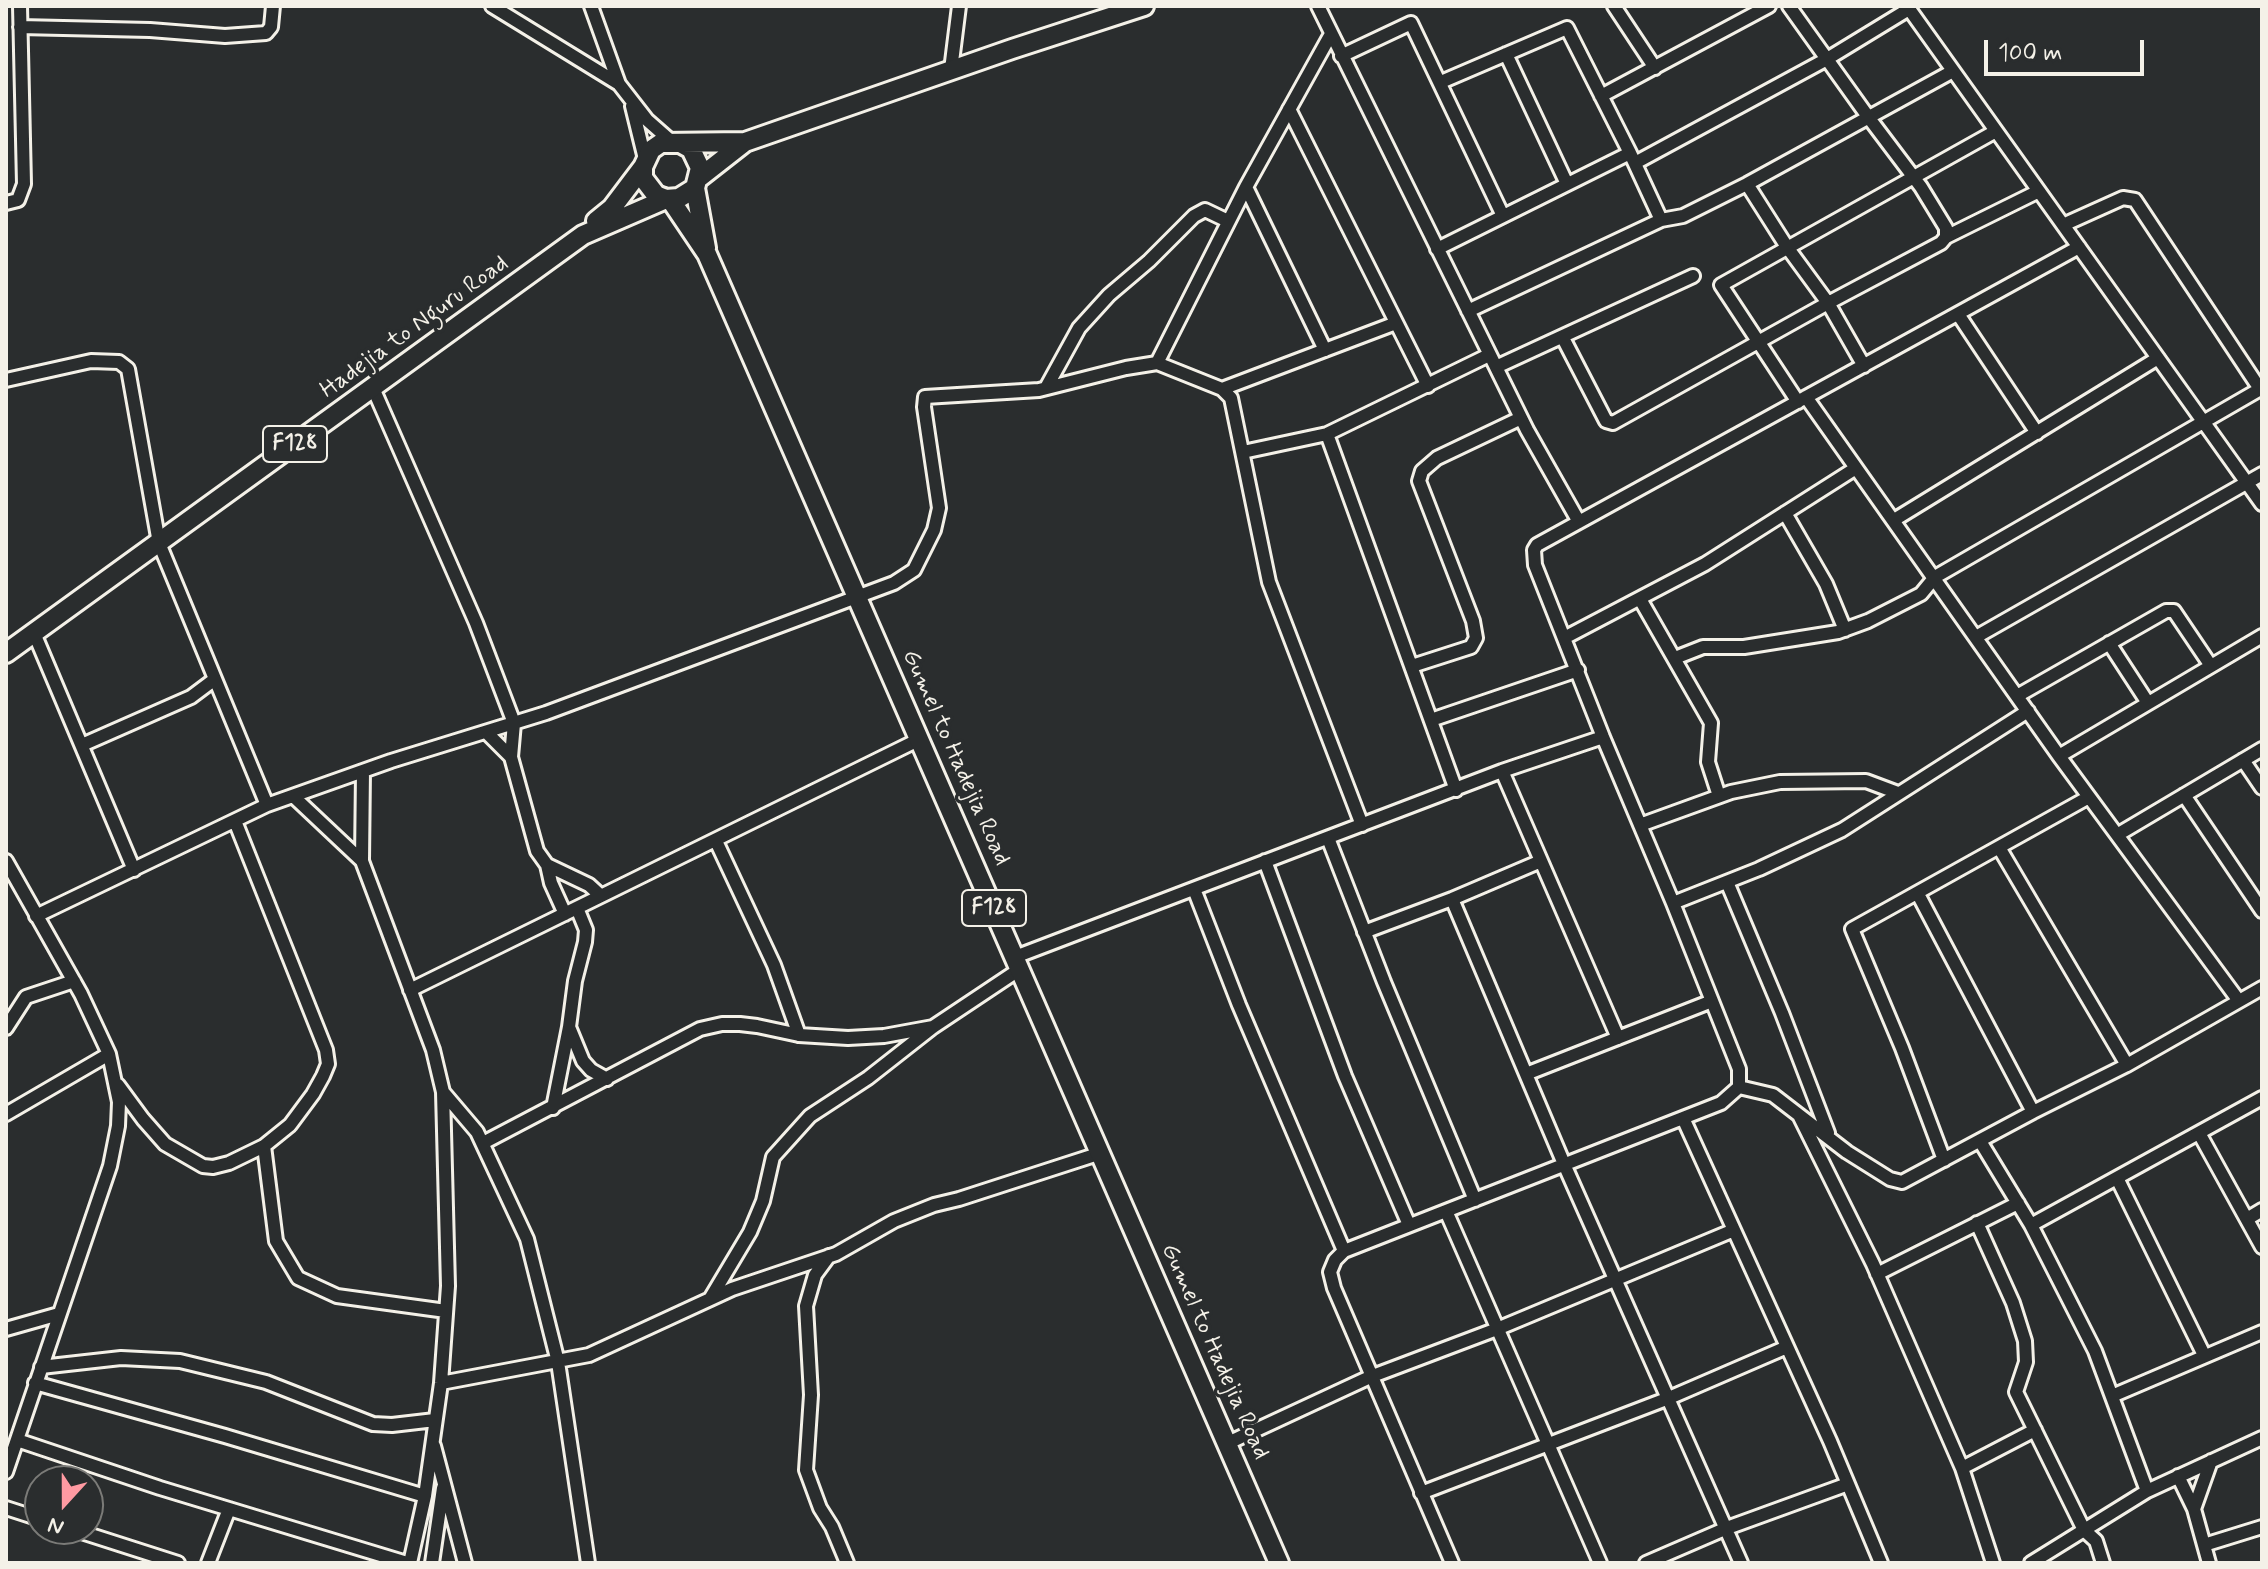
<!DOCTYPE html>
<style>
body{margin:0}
#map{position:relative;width:2268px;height:1569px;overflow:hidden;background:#2a2d2e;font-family:Mynerve,sans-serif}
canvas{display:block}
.frame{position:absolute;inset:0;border:8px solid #f4f1e8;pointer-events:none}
.north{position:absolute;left:24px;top:1465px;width:80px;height:80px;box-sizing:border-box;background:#2a2d2e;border:2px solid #7b7b78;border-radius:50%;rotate:201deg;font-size:22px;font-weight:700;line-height:32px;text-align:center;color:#f4f1e8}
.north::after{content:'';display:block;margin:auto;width:28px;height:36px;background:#ff9aa2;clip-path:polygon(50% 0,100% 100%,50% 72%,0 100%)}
.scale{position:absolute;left:1984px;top:40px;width:160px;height:36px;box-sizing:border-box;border:4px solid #f4f1e8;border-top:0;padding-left:10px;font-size:24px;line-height:28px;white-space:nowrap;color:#f4f1e8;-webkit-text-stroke:6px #2a2d2e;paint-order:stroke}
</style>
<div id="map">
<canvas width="2268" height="1569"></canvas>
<div class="frame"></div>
<div class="north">N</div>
<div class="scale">100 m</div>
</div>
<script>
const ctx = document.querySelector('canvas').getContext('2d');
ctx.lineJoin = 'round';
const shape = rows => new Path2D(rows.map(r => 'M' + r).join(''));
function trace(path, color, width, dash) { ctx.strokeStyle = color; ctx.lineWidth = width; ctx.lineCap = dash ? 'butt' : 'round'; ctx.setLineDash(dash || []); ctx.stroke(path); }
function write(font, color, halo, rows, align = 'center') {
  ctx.font = font + ' Mynerve,sans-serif'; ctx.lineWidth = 7; ctx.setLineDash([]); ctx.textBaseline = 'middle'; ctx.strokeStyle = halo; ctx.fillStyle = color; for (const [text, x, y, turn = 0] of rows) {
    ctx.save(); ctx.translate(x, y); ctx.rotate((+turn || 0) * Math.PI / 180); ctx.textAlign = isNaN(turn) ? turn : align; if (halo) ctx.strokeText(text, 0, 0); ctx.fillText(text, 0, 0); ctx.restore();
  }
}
const street = shape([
 [492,6,619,84],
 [591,6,619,84,647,120,672,142],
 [1318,6,1527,430,1579,522],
 [1614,6,1655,68],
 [1789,6,1869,118,1921,187,1946,228,1946,237],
 [1907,6,2262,504],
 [20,27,150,30,225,36,266,33,271,27,273,6],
 [1506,54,1567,184],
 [1341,56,1411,23,1503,216],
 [951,70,959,6],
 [1441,82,1567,28,1630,153,1661,220],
 [1601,96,1769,6],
 [632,106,645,159],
 [1289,109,1428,386],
 [1635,163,1827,59,1909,9],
 [1747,184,1787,247,1828,303,1864,366],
 [1246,187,1325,350],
 [6,203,18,200,24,184,20,6],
 [2063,225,2123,198,2135,200,2260,389],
 [1437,249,1630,153],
 [1468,311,1661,220,1683,216,1747,184,1953,71],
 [1958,314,2037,433],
 [1563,338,1606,421,1613,423,1828,303,1941,243,1946,237,2039,191],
 [1157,363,1246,187,1331,34],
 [1496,367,1693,276],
 [6,380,91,361,119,362,128,369,159,543,267,805],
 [373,388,476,623,514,723,511,757,537,851,547,865,551,883,565,914],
 [1046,388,1079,328,1109,295,1149,261,1194,216,1205,210,1228,221],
 [1222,389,1396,323],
 [1806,397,2059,756,2239,1001],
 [1798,402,1721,285,1996,131],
 [1327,434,1456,790],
 [1243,452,1327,434,1489,355],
 [1785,513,1826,584,1845,630],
 [1894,520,2158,358],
 [1640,599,1711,723,1708,762,1719,796],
 [34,633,134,870],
 [1566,637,1705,564,1856,468],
 [1976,637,2262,474],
 [2109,643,2148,703],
 [1675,658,1703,647,1744,647,1838,632,1868,621,1921,594,1935,577,2262,388],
 [1412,666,1471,647,1476,638,1473,621,1419,481,1422,471,1437,458,1521,418],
 [2017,696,2166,611,2174,611,2211,666],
 [1431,720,1578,670],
 [486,732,511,757],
 [82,745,191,697,215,679],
 [2059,756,2262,636],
 [2243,760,2262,788],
 [363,771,362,861,433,1050,443,1092,448,1286,441,1383,425,1496,410,1563],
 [1502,771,1618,1038],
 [2184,795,2262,911],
 [293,796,362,861],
 [1640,825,1731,792,1780,782,1866,781,1898,793],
 [2117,835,2262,749],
 [1328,838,1384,982,1475,1200],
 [716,841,774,965,799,1035],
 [2000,849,2127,1065],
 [6,861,81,994,109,1054,119,1102,118,1126,110,1166,6,1472],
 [1265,861,1345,1076,1409,1225],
 [547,865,589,885,601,896],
 [1727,882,1782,1013,1828,1133],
 [1194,889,1239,1005,1344,1251],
 [1918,894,2033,1112],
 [1452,899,1564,1164,1741,1563],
 [1673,903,1759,869,1842,830,2028,711],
 [36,916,267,805,391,761,546,713,894,583,914,570,934,530,939,508,924,407,925,397,1039,390,1126,368,1157,363,1222,389,1231,398,1269,582,1362,825],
 [1364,932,1452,899,1541,861],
 [1015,957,1502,771,1603,737],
 [410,990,920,739],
 [569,1027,583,1061,591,1070,607,1079],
 [6,1028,26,997,74,981],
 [1526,1074,1712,1001],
 [118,1085,143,1119,165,1144,203,1166,213,1167,229,1163,264,1146,290,1125,313,1094,323,1076,328,1064,326,1050,235,821],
 [1739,1087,1773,1095,1847,1152,1890,1179,1902,1182,2033,1112,2127,1065,2262,988],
 [443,1092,477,1132,527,1239,558,1362,588,1563],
 [553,1108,569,1027,575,981,585,942,586,930,577,908],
 [6,1114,109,1054],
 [1799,1115,1873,1264,1962,1468,1993,1563],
 [1683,1118,1830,1441,1881,1563],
 [2199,1133,2262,1247],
 [1980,1141,2031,1225,2095,1351,2147,1491],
 [483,1143,700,1029,722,1024,740,1024,757,1026,799,1035,848,1038,884,1036,933,1027],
 [264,1146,276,1241,298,1278,337,1296,446,1311],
 [1944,1160,1902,1048,1852,929,2089,797],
 [2117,1178,2204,1355],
 [1446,1211,1600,1563],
 [2247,1219,2262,1210],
 [1977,1223,2013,1303,2025,1341,2026,1362,2016,1392,2084,1530,2096,1541,2103,1563],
 [2031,1225,2262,1098],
 [829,1256,815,1275,806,1306,811,1395,806,1470,820,1508,832,1527,847,1563],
 [1877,1274,2018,1203],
 [710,1299,750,1232,763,1201,773,1157,810,1116,868,1078,933,1027,1020,969],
 [6,1329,59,1314],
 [41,1367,121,1358,180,1361,266,1382,373,1424,392,1425,435,1420],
 [35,1383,225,1436,425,1496],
 [441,1383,589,1355,732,1289,836,1254,894,1221,934,1205,959,1199,1101,1153],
 [2112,1396,2262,1332],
 [17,1440,160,1488,407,1563],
 [1228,1443,1370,1377,1497,1329,1734,1230],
 [434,1446,465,1563],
 [1962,1468,2035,1430],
 [2178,1476,2194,1509,2209,1563],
 [1421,1493,1669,1398,1787,1347],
 [6,1508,40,1519],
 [2194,1509,2211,1461],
 [72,1529,178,1563],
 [2204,1545,2262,1527],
 [208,1563,229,1509],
 [432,1563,443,1488],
 [1452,1563,1334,1288,1330,1272,1335,1260,1344,1251,1721,1103,1739,1087,1739,1069,1673,903,1603,737,1535,565,1534,550,1537,545,2079,247],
 [1646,1563,1727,1528,1848,1484],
 [2031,1563,2147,1491,2262,1438]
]);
const primary = shape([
 [682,144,691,149,700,168,695,188,679,198,666,199,656,195,643,178,643,167,651,150,661,143,745,142,1012,49,1144,6],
 [699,178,745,142],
 [695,188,706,248],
 [670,199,707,254,1279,1563],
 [596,221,612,208,643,167],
 [6,653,583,235,666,199]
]);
trace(street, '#f4f1e8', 18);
trace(primary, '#f4f1e8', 24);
trace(street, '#2a2d2e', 12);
trace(primary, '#2a2d2e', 18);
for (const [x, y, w] of [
 [295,444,64],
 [994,908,64]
]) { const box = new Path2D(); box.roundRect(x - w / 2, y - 18, w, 36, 6); ctx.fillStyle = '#2a2d2e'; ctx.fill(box); trace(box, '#f4f1e8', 2); }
write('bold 22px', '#f4f1e8', null, [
 ["F128",295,444],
 ["F128",994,908]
]);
write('24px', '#f4f1e8', '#2a2d2e', [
 ["Hadejia to Nguru Road",415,328,-36],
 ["Gumel to Hadejia Road",955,758,66],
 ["Gumel to Hadejia Road",1214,1352,66]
]);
</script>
